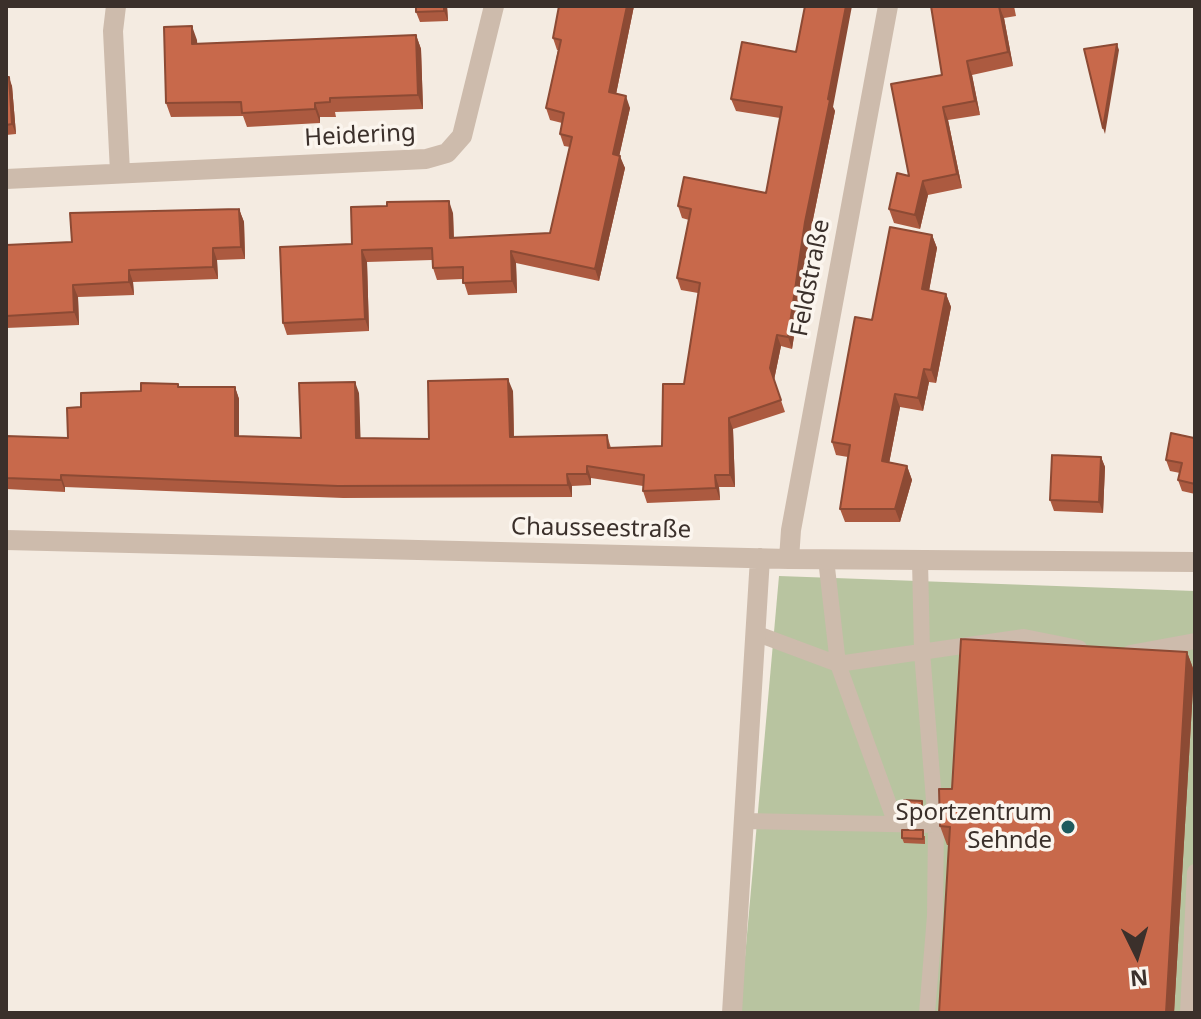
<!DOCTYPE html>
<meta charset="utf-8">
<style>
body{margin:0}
#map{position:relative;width:1201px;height:1019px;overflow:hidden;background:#f4ebe1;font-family:"Noto Sans",sans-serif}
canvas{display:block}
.frame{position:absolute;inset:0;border:8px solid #3b302b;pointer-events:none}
.north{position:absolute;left:1097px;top:915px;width:80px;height:80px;-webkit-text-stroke:6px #fbf5ee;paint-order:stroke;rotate:175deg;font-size:22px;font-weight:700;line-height:32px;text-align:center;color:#3b302b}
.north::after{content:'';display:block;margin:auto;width:28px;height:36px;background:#3b302b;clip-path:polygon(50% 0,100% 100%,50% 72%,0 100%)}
</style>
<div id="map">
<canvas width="1201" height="1019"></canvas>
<div class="frame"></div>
<div class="north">N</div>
</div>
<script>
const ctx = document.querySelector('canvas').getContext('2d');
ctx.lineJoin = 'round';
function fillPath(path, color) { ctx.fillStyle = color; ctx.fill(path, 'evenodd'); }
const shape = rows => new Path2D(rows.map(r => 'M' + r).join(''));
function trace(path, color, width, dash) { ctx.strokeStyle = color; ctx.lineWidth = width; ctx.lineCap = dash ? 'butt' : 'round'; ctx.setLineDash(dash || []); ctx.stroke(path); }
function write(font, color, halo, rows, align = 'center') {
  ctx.font = font + ' "Noto Sans",sans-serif'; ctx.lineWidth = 7; ctx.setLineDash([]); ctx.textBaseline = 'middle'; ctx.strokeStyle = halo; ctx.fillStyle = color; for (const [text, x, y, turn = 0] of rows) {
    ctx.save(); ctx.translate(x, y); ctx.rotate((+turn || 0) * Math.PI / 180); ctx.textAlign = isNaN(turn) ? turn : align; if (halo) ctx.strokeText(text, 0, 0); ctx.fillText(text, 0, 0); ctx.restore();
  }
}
fillPath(shape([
 [779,576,1195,591,1195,1013,740,1013]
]), '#b8c4a0');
trace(shape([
 [826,559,838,664,896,824],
 [920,560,922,652,936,825,935,916,927,1013],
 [755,633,838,664,1024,637,1079,648],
 [1130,653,1195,641],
 [744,821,936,825],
 [1188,1013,1195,872]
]), '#cdbbac', 16);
trace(shape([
 [116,6,113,31,120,172],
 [6,179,426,159,447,153,462,136,494,6],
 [6,540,789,559,1195,562],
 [789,559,791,530,888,6],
 [732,1013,760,558]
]), '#cdbbac', 20);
fillPath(shape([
 [416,6,447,6,448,21,420,22,416,12],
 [559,6,634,6,616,94,630,108,619,156,625,168,599,281,516,263,517,293,468,295,463,279,437,280,433,268,432,260,367,262,369,331,287,335,283,323,352,244,453,213,454,238,550,233,570,147,564,146,560,134,562,123,550,120,546,108,558,50,557,50,553,38],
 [931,6,1014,6,1016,16,1004,18,1013,66,972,75,980,115,948,120,962,188,928,195,920,229,894,223,889,209,909,176,942,75],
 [416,35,421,49,423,109,335,112,336,117,320,117,320,123,247,127,243,116,171,117,166,103,197,40,197,44],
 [6,77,12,86,16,134,6,135],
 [731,99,833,107,835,111,810,234,792,349,781,346,774,380,785,412,733,429,735,487,719,487,720,500,647,503,643,491,643,486,591,478,591,485,572,486,572,497,343,498,65,487,65,492,6,489,6,436,68,438,81,407,141,391,178,384,179,387,235,387,239,399,239,436,301,438,359,393,360,438,429,439,513,391,514,437,607,435,611,448,662,446,684,384,698,293,681,290,677,278,689,220,682,218,678,206,766,193,780,118,736,111],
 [239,209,244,222,245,259,217,260,218,279,133,282,134,295,78,297,79,325,6,328,6,245,72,242],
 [932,235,937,248,929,290,946,294,951,307,936,383,929,382,923,411,900,407,889,463,907,466,912,480,900,522,845,522,840,509,848,457,836,455,832,442,872,320],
 [1195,431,1195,494,1182,491,1178,480,1180,473,1170,471,1166,460,1194,438],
 [1101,457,1105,467,1103,513,1054,511,1050,500],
 [1187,652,1194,671,1174,1013,939,1013,949,845,947,845,940,826,952,789],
 [922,801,924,814,905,813,904,808],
 [925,836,925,844,904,843,902,838]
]), '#ac5a40');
fillPath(shape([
 [444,6,447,6,448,21,444,11],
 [627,6,634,6,614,104,609,92],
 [846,6,852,6,833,107,835,111,810,234,792,349,788,337,805,222],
 [999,6,1004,18,1013,66,1008,52],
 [192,26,197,40,198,58,192,44],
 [416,35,421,49,423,109,418,95],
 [1117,44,1119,50,1105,134,1103,128],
 [967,61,972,75,980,115,975,101],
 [9,77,12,86,16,134,12,124],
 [626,96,630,108,617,166,613,154],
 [315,103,320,117,320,123,315,109],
 [943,107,948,120,962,188,957,174],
 [620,156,625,168,599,281,595,269],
 [923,181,928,195,920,229,915,215],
 [449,201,453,213,454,250,450,238],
 [239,209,244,222,245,259,241,247],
 [932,235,937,248,927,302,922,289],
 [213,248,217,260,218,279,213,267],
 [362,250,367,262,369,331,365,319],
 [511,251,516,263,517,293,512,281],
 [129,270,133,282,134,295,129,282],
 [73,285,78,297,79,325,74,312],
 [946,294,951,307,936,383,931,370],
 [777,335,781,346,774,380,785,412,770,368],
 [924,369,929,382,923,411,918,398],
 [508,379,513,391,514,448,510,437],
 [355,382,359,393,361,450,356,438],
 [235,387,239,399,239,448,235,436],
 [895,394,900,407,887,474,882,461],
 [729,418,733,429,735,487,730,475],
 [1101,457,1105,467,1103,513,1099,502],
 [587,466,591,478,591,485,587,474],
 [907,466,912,480,900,522,895,509],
 [567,474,572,486,572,497,568,485],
 [61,475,65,487,65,492,61,480],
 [715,475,719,487,720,500,716,488],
 [1187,652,1194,671,1174,1013,1166,1013]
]), '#8c4a34');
const building = shape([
 [416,6,444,6,444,11,416,12,416,6],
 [559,6,627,6,609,92,626,96,613,154,620,156,595,269,511,251,512,281,463,283,463,267,433,268,432,248,362,250,365,319,283,323,280,247,352,244,351,207,387,206,387,202,449,201,450,238,550,233,572,137,560,134,564,113,546,108,561,40,553,38,559,6],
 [805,6,846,6,828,99,830,100,805,222,788,337,777,335,770,368,781,400,729,418,730,475,715,475,716,488,643,491,644,475,587,466,587,474,567,474,568,485,338,486,61,475,61,480,6,478,6,436,68,438,67,408,81,407,81,393,141,391,141,383,178,384,178,387,235,387,235,436,301,438,299,383,355,382,356,438,429,439,428,381,508,379,510,437,607,435,608,448,662,446,663,384,684,384,700,283,677,278,691,209,678,206,684,177,766,193,782,107,731,99,742,42,796,52,805,6],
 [931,6,999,6,1008,52,967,61,975,101,943,107,957,174,923,181,915,215,889,209,897,173,909,176,891,84,942,75,931,6],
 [192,26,192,44,416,35,418,95,330,98,330,102,315,103,315,109,242,113,241,102,166,103,164,27,192,26],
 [1117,44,1103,128,1084,49,1117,44],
 [6,77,9,77,12,124,6,125,6,77],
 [239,209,241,247,213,248,213,267,129,270,129,282,73,285,74,312,6,316,6,245,72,242,70,213,239,209],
 [890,227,932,235,922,289,946,294,931,370,924,369,918,398,895,394,882,461,907,466,895,509,840,509,850,445,832,442,855,317,872,320,890,227],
 [1195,431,1195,484,1178,480,1182,463,1166,460,1171,433,1194,438,1195,431],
 [1052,455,1101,457,1099,502,1050,500,1052,455],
 [961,639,1187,652,1166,1013,939,1013,950,827,940,826,939,789,952,789,961,639],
 [904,800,922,801,922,808,904,808,904,800],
 [902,830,923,830,923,839,902,838,902,830]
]);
fillPath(building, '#c8694b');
trace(building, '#8c4a34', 2);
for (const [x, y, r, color] of [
 [1068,827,8,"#1f5a5e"]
]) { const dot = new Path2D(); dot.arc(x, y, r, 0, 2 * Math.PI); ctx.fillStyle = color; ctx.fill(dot); trace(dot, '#fbf5ee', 3); }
write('24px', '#3b302b', '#fbf5ee', [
 ["Heidering",360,136,-3],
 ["Feldstraße",811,278,-79],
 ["Chausseestraße",601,529,1]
]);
write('24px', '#3b302b', '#fbf5ee', [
 ["Sportzentrum",1052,813],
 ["Sehnde",1052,841]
], 'right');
</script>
